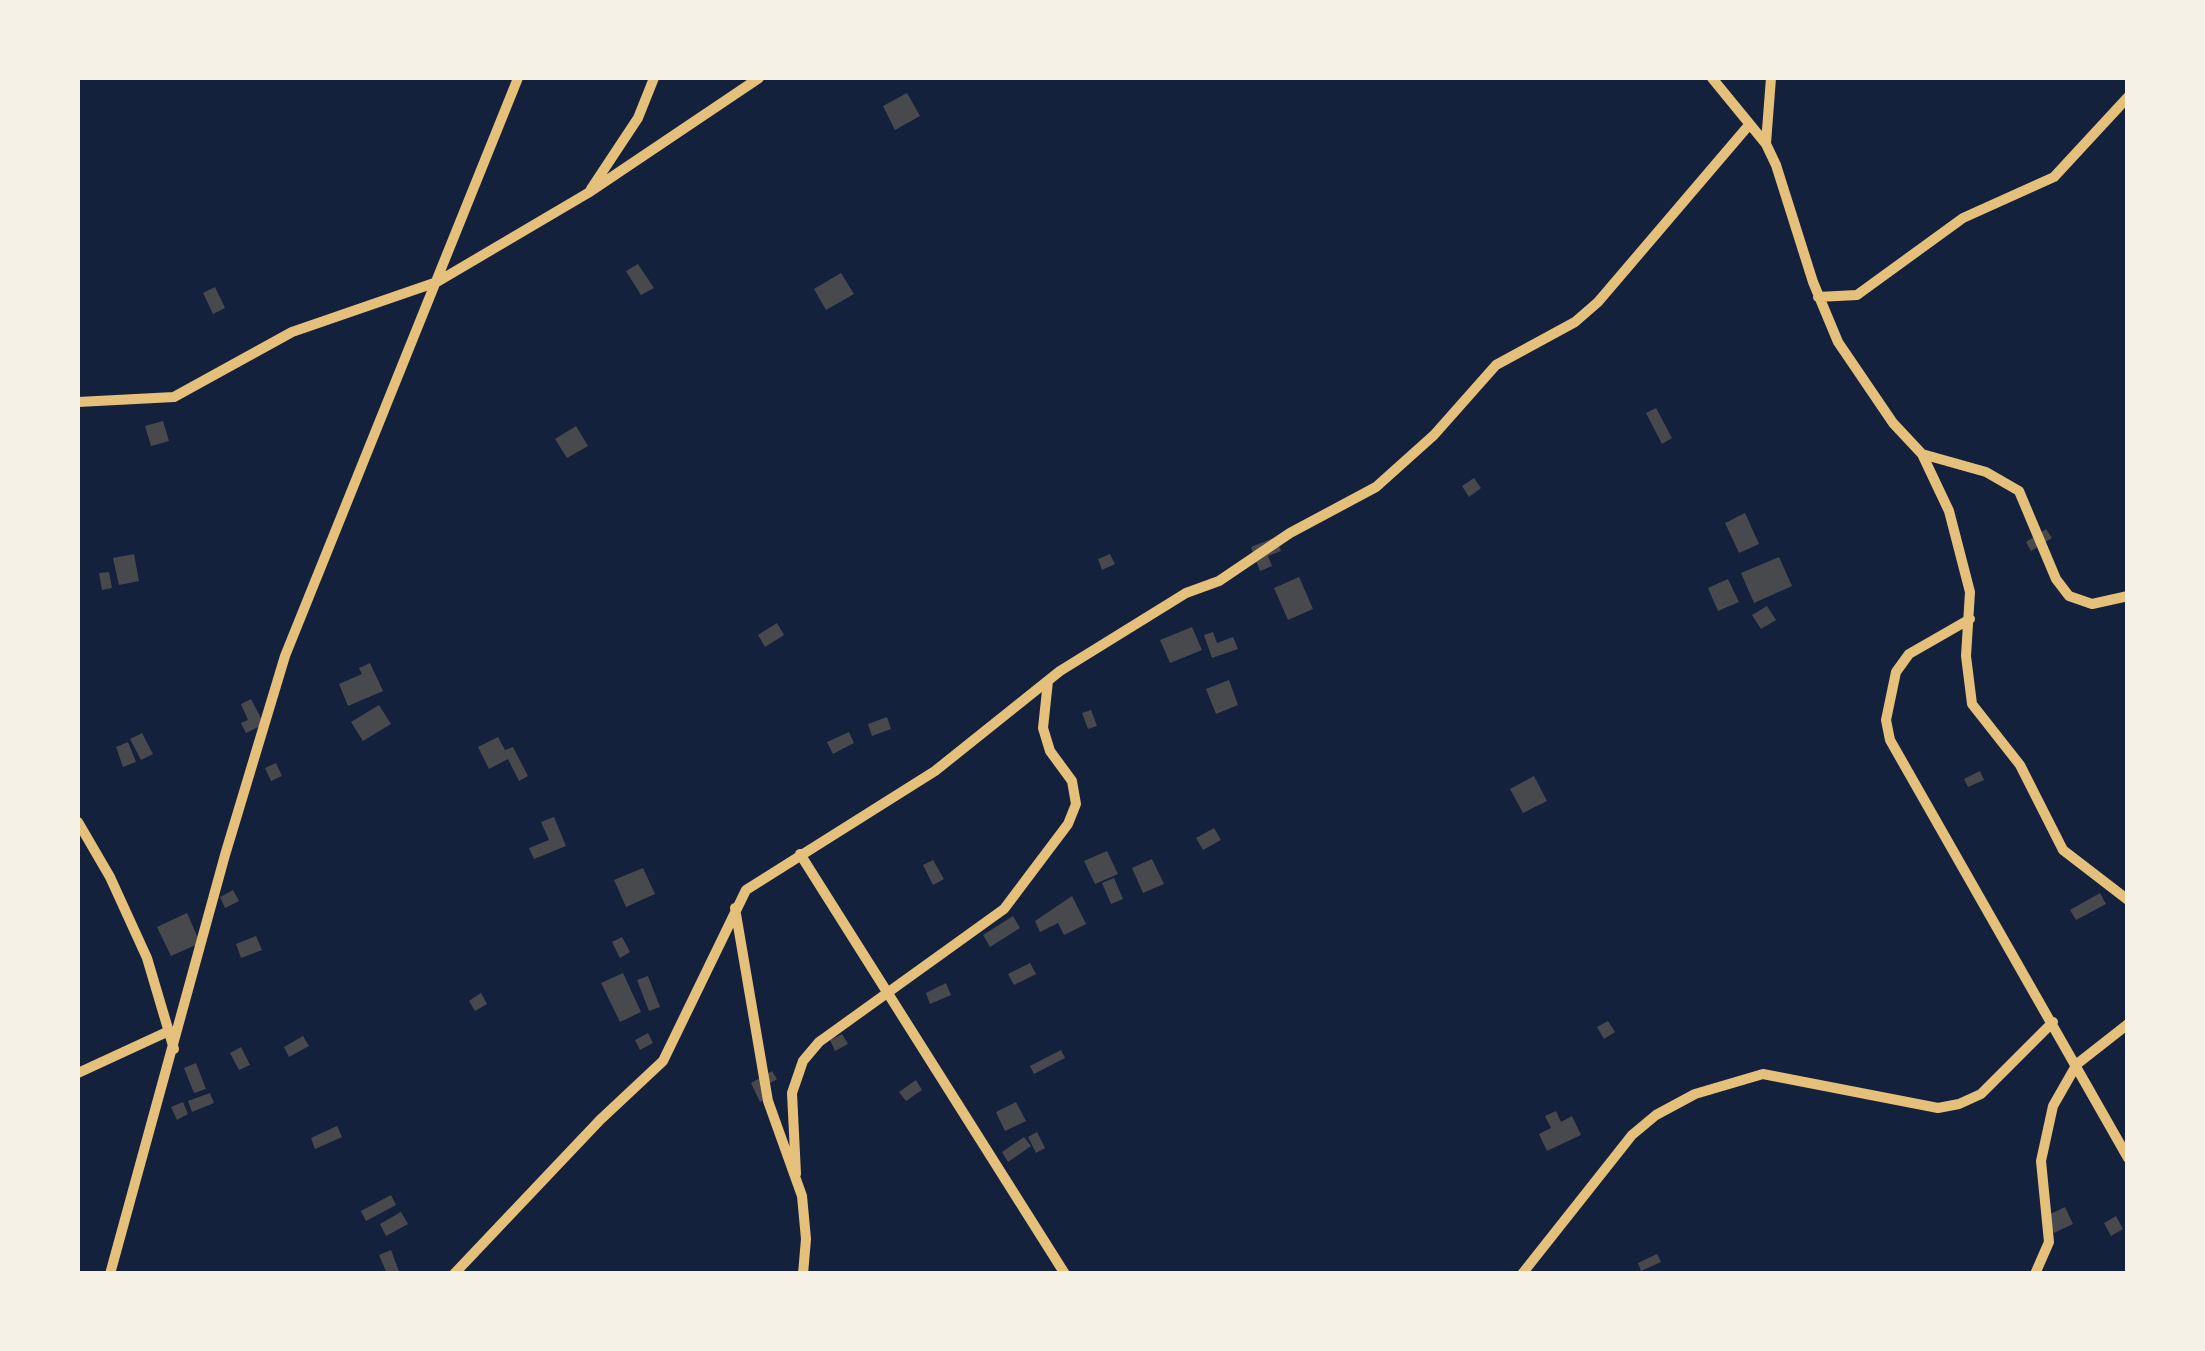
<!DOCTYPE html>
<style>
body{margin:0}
#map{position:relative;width:2205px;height:1351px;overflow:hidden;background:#14213d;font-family:"Archivo Narrow",sans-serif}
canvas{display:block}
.frame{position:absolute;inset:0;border:80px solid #f6f1e7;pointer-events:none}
</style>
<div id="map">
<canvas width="2205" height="1351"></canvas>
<div class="frame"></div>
</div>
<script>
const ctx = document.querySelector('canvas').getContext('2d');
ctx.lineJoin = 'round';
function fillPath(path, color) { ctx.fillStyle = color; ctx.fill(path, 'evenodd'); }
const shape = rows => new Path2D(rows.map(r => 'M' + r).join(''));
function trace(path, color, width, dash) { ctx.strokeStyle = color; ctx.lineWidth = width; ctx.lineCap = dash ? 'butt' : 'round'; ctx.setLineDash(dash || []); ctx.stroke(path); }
fillPath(shape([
 [907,93,920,116,895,130,883,106],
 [638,264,654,288,641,295,626,271],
 [841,273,854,294,826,310,814,289],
 [215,287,225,308,213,314,203,293],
 [1656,408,1672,438,1662,444,1646,413],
 [163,421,169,441,151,446,145,426],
 [576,426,588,446,567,458,555,439],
 [1474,478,1481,488,1469,497,1462,486],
 [1745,513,1759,544,1739,553,1725,523],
 [2046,529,2052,538,2031,551,2026,542],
 [1276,537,1281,551,1268,556,1272,566,1260,571,1251,547],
 [134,554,139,581,119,585,113,558],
 [1110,554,1115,564,1102,570,1098,559],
 [1779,557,1792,586,1754,603,1741,573],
 [109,572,112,588,102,590,99,573],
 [1299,577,1313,609,1288,620,1274,588],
 [1728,579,1739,602,1718,611,1708,588],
 [1767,606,1776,620,1761,629,1752,615],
 [777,623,784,635,765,647,758,635],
 [1192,627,1202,650,1170,663,1160,640],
 [1213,632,1217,643,1233,637,1238,649,1212,658,1204,635],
 [370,663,383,691,348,706,339,684,362,674,359,668],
 [1229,680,1238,705,1216,714,1206,689],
 [251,699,264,724,246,733,241,723,248,720,241,704],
 [379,705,391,724,363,741,351,722],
 [1091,710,1097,726,1088,729,1082,713],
 [887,717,891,729,872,736,868,724],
 [849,732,854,743,833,754,827,742],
 [142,733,153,754,141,760,130,739],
 [498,737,505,750,513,747,528,776,519,781,508,759,489,769,478,747],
 [128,742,136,762,123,767,116,747],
 [276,763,282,776,271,781,265,768],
 [1980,771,1984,780,1968,787,1964,779],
 [1534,776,1547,801,1523,813,1510,789],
 [554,817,566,846,534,859,529,848,549,840,541,822],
 [1214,828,1221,840,1203,850,1196,838],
 [1107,851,1118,874,1095,884,1084,861],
 [1152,859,1164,884,1143,893,1132,868],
 [933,860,944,879,933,885,923,865],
 [643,868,655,894,626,907,614,880],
 [1114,878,1123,899,1111,904,1102,883],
 [233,890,239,901,225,908,220,897],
 [2100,893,2106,904,2076,920,2070,910],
 [1072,896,1086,924,1064,935,1058,923,1040,932,1035,921],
 [187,913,200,943,171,956,157,927],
 [1013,916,1020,928,990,947,983,935],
 [256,936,262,950,241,958,236,944],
 [622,937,630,952,620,958,612,942],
 [1030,963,1036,974,1014,985,1008,974],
 [623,973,641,1012,620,1022,601,983],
 [648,976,660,1007,649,1011,637,980],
 [946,983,951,995,930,1004,926,993],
 [481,993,487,1004,475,1011,469,1001],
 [1608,1021,1615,1032,1604,1039,1597,1027],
 [648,1033,653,1043,640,1050,635,1040],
 [842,1034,848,1044,835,1051,830,1040],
 [303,1036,309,1046,289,1057,284,1047],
 [241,1047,250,1065,239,1070,230,1053],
 [1061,1050,1065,1058,1034,1074,1030,1066],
 [196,1063,206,1089,194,1093,184,1068],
 [772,1071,777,1079,767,1085,772,1096,760,1102,751,1083],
 [916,1080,922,1090,906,1101,899,1092],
 [210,1093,214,1103,192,1112,188,1101],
 [183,1102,188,1114,177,1120,171,1107],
 [1016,1102,1026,1121,1005,1131,996,1112],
 [1556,1111,1561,1122,1572,1116,1581,1135,1547,1151,1539,1134,1551,1128,1545,1116],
 [337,1126,342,1137,315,1149,311,1138],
 [1037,1132,1045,1148,1036,1153,1028,1137],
 [1024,1137,1031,1146,1008,1162,1002,1152],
 [391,1195,396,1205,366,1221,361,1211],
 [2065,1207,2073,1224,2054,1233,2046,1216],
 [401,1212,408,1224,386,1236,380,1224],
 [2116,1216,2123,1229,2111,1236,2104,1223],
 [391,1250,400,1274,387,1274,379,1255],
 [1657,1254,1661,1262,1641,1271,1638,1263]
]), '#48494c');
trace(shape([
 [1712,78,1766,144,1776,165,1813,282,1838,342,1893,423,1922,454,1949,511,1970,592,1966,656,1972,704,2020,765,2063,850,2128,900],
 [1766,143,1771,78],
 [591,189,638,118,654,78],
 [1818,297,1857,295,1963,218,2054,177,2128,97],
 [78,402,174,397,292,332,437,282,588,193,759,78],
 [1922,454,1986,472,2019,491,2056,579,2069,596,2092,604,2128,596],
 [1970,619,1909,654,1896,672,1886,720,1890,740,2128,1158],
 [78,822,110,877,147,958,174,1049],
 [800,854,1065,1274],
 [735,908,768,1101,802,1196,806,1239,803,1274],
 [78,1073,169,1031],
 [796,1174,792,1093,803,1061,819,1042,1004,909,1068,824,1076,804,1072,781,1050,751,1043,728,1048,681],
 [110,1274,225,855,285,656,518,78],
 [454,1274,600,1120,663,1061,746,890,935,771,1060,671,1186,593,1219,581,1290,533,1376,487,1434,435,1496,365,1575,322,1598,302,1749,125],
 [1522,1274,1632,1135,1656,1115,1695,1094,1763,1074,1938,1108,1959,1104,1981,1094,2053,1022],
 [2035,1274,2049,1242,2041,1161,2053,1106,2077,1064,2128,1024]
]), '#e5c07b', 10);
</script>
